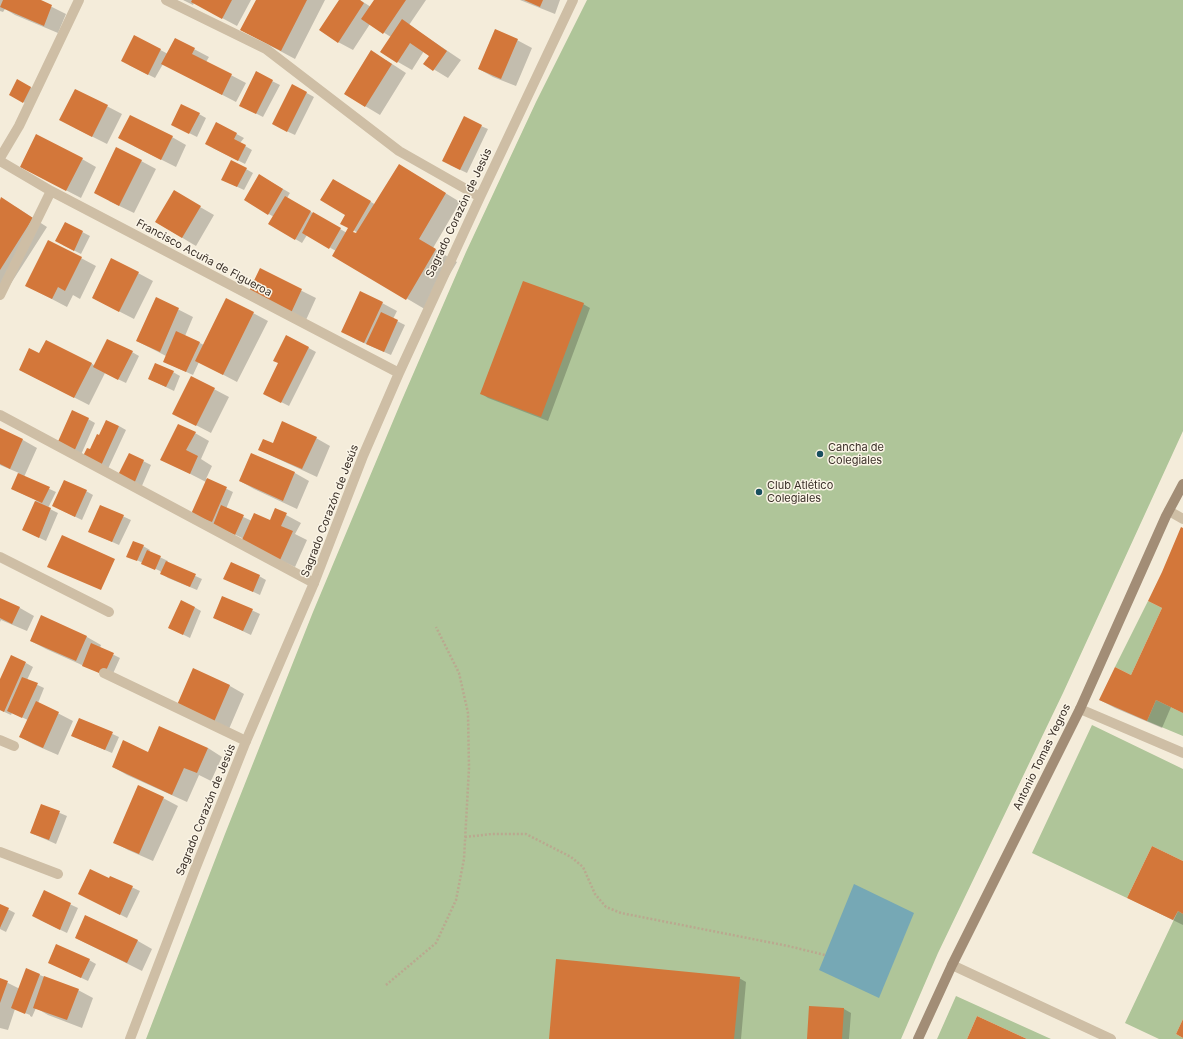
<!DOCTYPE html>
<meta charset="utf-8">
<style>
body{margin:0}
canvas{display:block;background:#f4ecda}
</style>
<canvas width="1183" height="1039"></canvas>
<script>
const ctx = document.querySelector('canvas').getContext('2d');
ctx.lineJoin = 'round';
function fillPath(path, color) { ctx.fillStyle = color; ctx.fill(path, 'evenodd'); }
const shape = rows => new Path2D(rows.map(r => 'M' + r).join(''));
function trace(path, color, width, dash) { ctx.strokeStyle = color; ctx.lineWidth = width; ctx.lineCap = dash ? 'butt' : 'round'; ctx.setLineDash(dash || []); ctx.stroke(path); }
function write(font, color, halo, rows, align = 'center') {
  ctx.font = font + ' Inter,sans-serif'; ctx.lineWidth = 3; ctx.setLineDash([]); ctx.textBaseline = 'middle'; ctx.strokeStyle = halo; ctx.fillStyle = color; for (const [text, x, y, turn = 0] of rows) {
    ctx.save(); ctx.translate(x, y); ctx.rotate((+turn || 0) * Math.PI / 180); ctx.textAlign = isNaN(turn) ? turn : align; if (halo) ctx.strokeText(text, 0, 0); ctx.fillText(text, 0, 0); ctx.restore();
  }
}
fillPath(shape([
 [587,0,1183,0,1183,431,1063,693,938,953,901,1039,146,1039,225,834,313,612,401,402,466,252,536,102],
 [1148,601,1162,608,1131,675,1115,667],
 [1156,700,1183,713,1183,736,1147,721],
 [1092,725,1183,769,1183,861,1152,846,1127,898,1032,853],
 [1178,911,1183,914,1183,1019,1176,1034,1183,1038,1183,1039,1159,1039,1125,1023],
 [956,996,1051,1039,1027,1039,977,1016,967,1039,937,1039]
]), '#afc599');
fillPath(shape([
 [854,884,914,913,879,998,819,970]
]), '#76a8b5');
fillPath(shape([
 [0,0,38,0,66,14,58,33,15,15,5,9,3,12,0,11],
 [183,0,251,0,237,26,194,3,193,5],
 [257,0,325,0,295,59,241,30],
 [340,0,360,0,371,7,375,0,426,0,409,25,461,60,448,78,425,64,430,55,424,51,412,70,398,62,391,37,370,24,353,50,338,42],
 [520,0,560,0,555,14],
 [134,36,168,54,175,39,209,57,206,62,246,83,236,102,163,64,155,78,129,65],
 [517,40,532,48,516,86,493,77,479,69],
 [386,60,406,73,380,115,345,94],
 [256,73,280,85,263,117,247,109],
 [17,80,38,91,30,106,10,94],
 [292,85,314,97,295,135,280,128],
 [76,90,122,114,107,144,75,128],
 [199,114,206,118,197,137,179,128],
 [216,123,244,138,240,143,252,150,245,164,213,148],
 [481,126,488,129,467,173,450,165],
 [172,137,186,145,176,167,134,146],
 [117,148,156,169,134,213,109,201],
 [82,159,96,167,81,198,21,167],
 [246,169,253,173,244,190,229,183],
 [414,174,460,202,433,248,457,262,428,311,333,255,336,251,307,235,302,243,270,224,274,217,245,200,259,175,290,193,287,198,347,233,356,235,358,233,342,223,346,215,334,180,376,205],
 [174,192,214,215,196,246,156,222],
 [0,201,16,207,47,227,8,288,0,284],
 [65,223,90,236,81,254,63,245],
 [49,241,96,266,80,299,73,295,67,307,27,286],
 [260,270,316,298,306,320,263,301],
 [138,273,153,281,134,319,93,298],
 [156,298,193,317,185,336,204,345,253,313,268,321,237,382,199,362,193,375,171,365,166,356,137,341],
 [382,303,397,311,393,319,405,325,391,355,357,340,342,331],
 [583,304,590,308,548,421,488,398,482,394],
 [287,336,316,352,289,406,271,397],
 [132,352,139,356,126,383,105,373,89,405,20,370,40,354,91,363,95,366],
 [173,372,180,376,174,391,149,379],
 [191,377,229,397,211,433,188,421],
 [88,419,95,423,80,457,64,450],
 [119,426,126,430,106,473,91,451,100,436],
 [0,429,23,440,37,448,24,477,56,492,48,508,58,513,46,541,23,530,36,500,12,489,19,473,0,465],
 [195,433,209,441,201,459,212,466,206,479,233,492,226,509,252,521,270,522,275,509,301,523,295,534,307,540,295,567,257,550,244,539,199,517,206,482,161,459],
 [316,438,330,446,317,477,274,457,260,449,273,444],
 [129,454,151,465,141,488,119,477],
 [252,454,295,473,309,481,297,509,254,489,240,481],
 [86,491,93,495,82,520,59,509],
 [101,506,131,520,119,545,90,532],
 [1183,529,1183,713,1171,707,1162,728,1115,708,1100,700,1131,676,1163,609],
 [143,546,150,550,149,552,168,561,167,563,202,579,197,590,168,578,162,574,160,571,128,556],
 [259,576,266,580,260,595,232,582],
 [223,597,260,614,251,635,221,621],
 [0,600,20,608,34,616,27,631,1,620,0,622],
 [194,607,201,611,190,638,176,631],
 [42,617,87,637,101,645,100,648,120,658,111,678,46,649,31,641],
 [26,663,33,667,27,680,44,688,38,703,73,721,58,755,35,745,20,737,28,720,12,713,11,715,0,710,0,681],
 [194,670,230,686,244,694,229,729,192,713],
 [80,719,119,737,112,753,79,739],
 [208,748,222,757,211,781,199,775,187,802,127,775,113,767,148,753],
 [163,798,178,806,153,861,128,850,114,842],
 [41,805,67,816,56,844,31,833],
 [1183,862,1183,925,1128,898],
 [110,877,140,891,127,918,105,907],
 [44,892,78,908,67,933,40,920],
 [0,905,15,913,6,932,0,929],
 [86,916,138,941,152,949,142,971,76,938],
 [89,960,96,964,88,981,56,966],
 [27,970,78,990,93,998,82,1028,48,1015,36,1008,32,1017,30,1016,30,1015,15,1009,8,1030,0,1028,0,979,20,989],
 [739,978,746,982,741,1039,550,1039],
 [810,1007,844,1009,851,1013,849,1039,808,1039]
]), '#0003');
fillPath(shape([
 [3,0,41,0,52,5,44,26,0,7],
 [192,0,232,0,222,19,191,2],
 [256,0,307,0,281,51,240,30],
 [339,0,360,0,364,3,338,43,319,30],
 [374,0,406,0,383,34,361,19],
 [524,0,543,0,540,7],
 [402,19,447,51,433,71,423,64,429,56,410,43,397,63,380,52],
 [495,29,518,39,501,79,478,69],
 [134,35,161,49,148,75,121,61],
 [175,38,195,48,192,54,232,74,222,95,161,64],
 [371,50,392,64,365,107,344,94],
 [256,71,273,80,256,114,239,106],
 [17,79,31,87,23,103,9,95],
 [292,84,307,92,287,132,272,124],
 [75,89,108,105,92,137,59,120],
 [181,104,200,113,189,134,171,125],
 [130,115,173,136,161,160,118,138],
 [464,116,482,125,460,170,442,161],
 [216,122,237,133,234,139,246,145,238,161,205,144],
 [36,134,83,158,66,191,20,167],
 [116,147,142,160,119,206,94,193],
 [231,160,247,168,237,187,221,180],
 [399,164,446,193,419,239,436,249,406,300,332,256,348,228,340,224,345,215,320,200,333,179,371,201,353,232,356,233],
 [259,174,283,189,268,215,244,200],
 [174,190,201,206,182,238,155,222],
 [285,196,311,211,295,240,268,224],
 [1,197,33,218,0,270,0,200],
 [313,212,341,228,329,249,302,233],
 [65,222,83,231,74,251,55,241],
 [48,240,82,257,65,291,58,287,52,299,25,286],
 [111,258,139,272,119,312,92,298],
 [260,268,302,289,291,313,248,293],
 [523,281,584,303,541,417,480,394],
 [360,291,383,302,364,343,341,332],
 [156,297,179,308,160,352,136,341],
 [226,298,254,312,223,375,195,361],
 [381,312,398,320,384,352,366,344],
 [176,331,200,342,186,372,163,362],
 [286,335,309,347,281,403,263,394,278,363,273,361],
 [107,339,133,351,118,380,93,367],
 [46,340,92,363,74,398,19,370,29,348,39,353],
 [155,363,174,371,166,387,148,379],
 [191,376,215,388,196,426,172,414],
 [72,410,89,418,73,454,56,446],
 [106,420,119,426,99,470,80,462,87,448,90,449,97,434,99,435],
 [282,421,317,437,302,469,258,450,263,439,273,443],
 [178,424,196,432,186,450,198,456,190,474,160,460],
 [0,428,23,439,10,469,0,464],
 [129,453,144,460,134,484,117,477],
 [251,453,295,472,283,501,239,481],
 [18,473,50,487,42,503,11,489],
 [207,478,227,487,212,522,191,514],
 [64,480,87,490,75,517,52,506],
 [35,501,51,508,39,538,22,530],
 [100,505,124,515,112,542,88,532],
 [221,505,244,515,235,535,213,525],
 [275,508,287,513,281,526,293,531,280,560,241,542,254,513,270,520],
 [1181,527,1183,528,1183,713,1156,700,1147,721,1099,700,1115,667,1131,675,1162,608,1148,601,1162,572],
 [62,535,115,559,101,590,47,567],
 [133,541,144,545,137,561,126,557],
 [147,550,161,556,155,570,141,564],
 [166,561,196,574,190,587,160,574],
 [231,562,260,575,253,592,223,579],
 [222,596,253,609,243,631,213,618],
 [0,598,20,607,12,624,0,618],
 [181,600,195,607,183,635,168,628],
 [41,615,87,636,76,661,30,641],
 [91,643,114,653,104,675,82,666],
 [11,655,26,662,4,712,0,710,0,679],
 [193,668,230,685,214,722,177,705],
 [22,677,38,683,22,718,7,711],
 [36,701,59,712,43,748,19,737],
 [79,718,113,732,105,750,71,736],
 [159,726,208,748,197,773,184,768,172,795,112,767,123,740,148,752],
 [138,785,164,797,139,854,113,843],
 [41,804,60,811,49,840,30,833],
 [1152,846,1183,861,1183,914,1178,911,1173,920,1127,898],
 [90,869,109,878,110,876,133,886,120,915,78,894],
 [44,890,71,903,60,930,32,916],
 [0,904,9,908,0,928],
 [85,915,138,940,127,963,75,938],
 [56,944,90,959,81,978,48,963],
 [556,959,740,977,734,1039,549,1039],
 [26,968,40,974,25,1014,11,1008],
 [44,976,79,989,67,1020,33,1008],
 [0,978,8,981,0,1003],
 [809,1006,844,1008,842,1039,807,1039],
 [977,1016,1027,1039,967,1039],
 [1183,1019,1183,1038,1176,1034]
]), '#d3773a');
trace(shape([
 [465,837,492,834,526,834,571,857,583,867,595,894,606,907,621,913,788,946,825,955],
 [386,985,436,943,456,900,464,859,469,768,468,713,459,673,436,627]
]), '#baa88f', 2.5, [2, 2]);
trace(shape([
 [0,415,314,583],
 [0,557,109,612],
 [104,673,246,741],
 [0,740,14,746],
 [0,852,58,874]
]), '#cebea5', 10);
trace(shape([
 [166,0,266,49,399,151,480,197],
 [0,158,19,126,79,0],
 [0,161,51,191,399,373],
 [0,295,51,191],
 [1169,511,1183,519],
 [1080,709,1183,753],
 [952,965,1111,1039],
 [130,1039,194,872,246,741,314,583,363,456,399,373,480,197,573,0]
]), '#cebea5', 10);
trace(shape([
 [918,1039,952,965,1080,709,1166,516,1183,484]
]), '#a28d76', 10);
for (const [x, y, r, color] of [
 [820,454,4,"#184f5f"],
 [759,492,4,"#184f5f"]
]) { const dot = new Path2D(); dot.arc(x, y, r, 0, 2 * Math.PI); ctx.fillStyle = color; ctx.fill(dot); trace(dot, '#fbf5e7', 1.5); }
write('11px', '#392f27', '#fbf5e7', [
 ["Sagrado Corazón de Jesús",459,213,-65],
 ["Francisco Acuña de Figueroa",204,258,28],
 ["Sagrado Corazón de Jesús",330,511,-69],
 ["Antonio Tomas Yegros",1042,757,-64],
 ["Sagrado Corazón de Jesús",206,810,-68]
]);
write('11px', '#392f27', '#fbf5e7', [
 ["Cancha de",828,448],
 ["Colegiales",828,461],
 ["Club Atlético",767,486],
 ["Colegiales",767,499]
], 'left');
</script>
